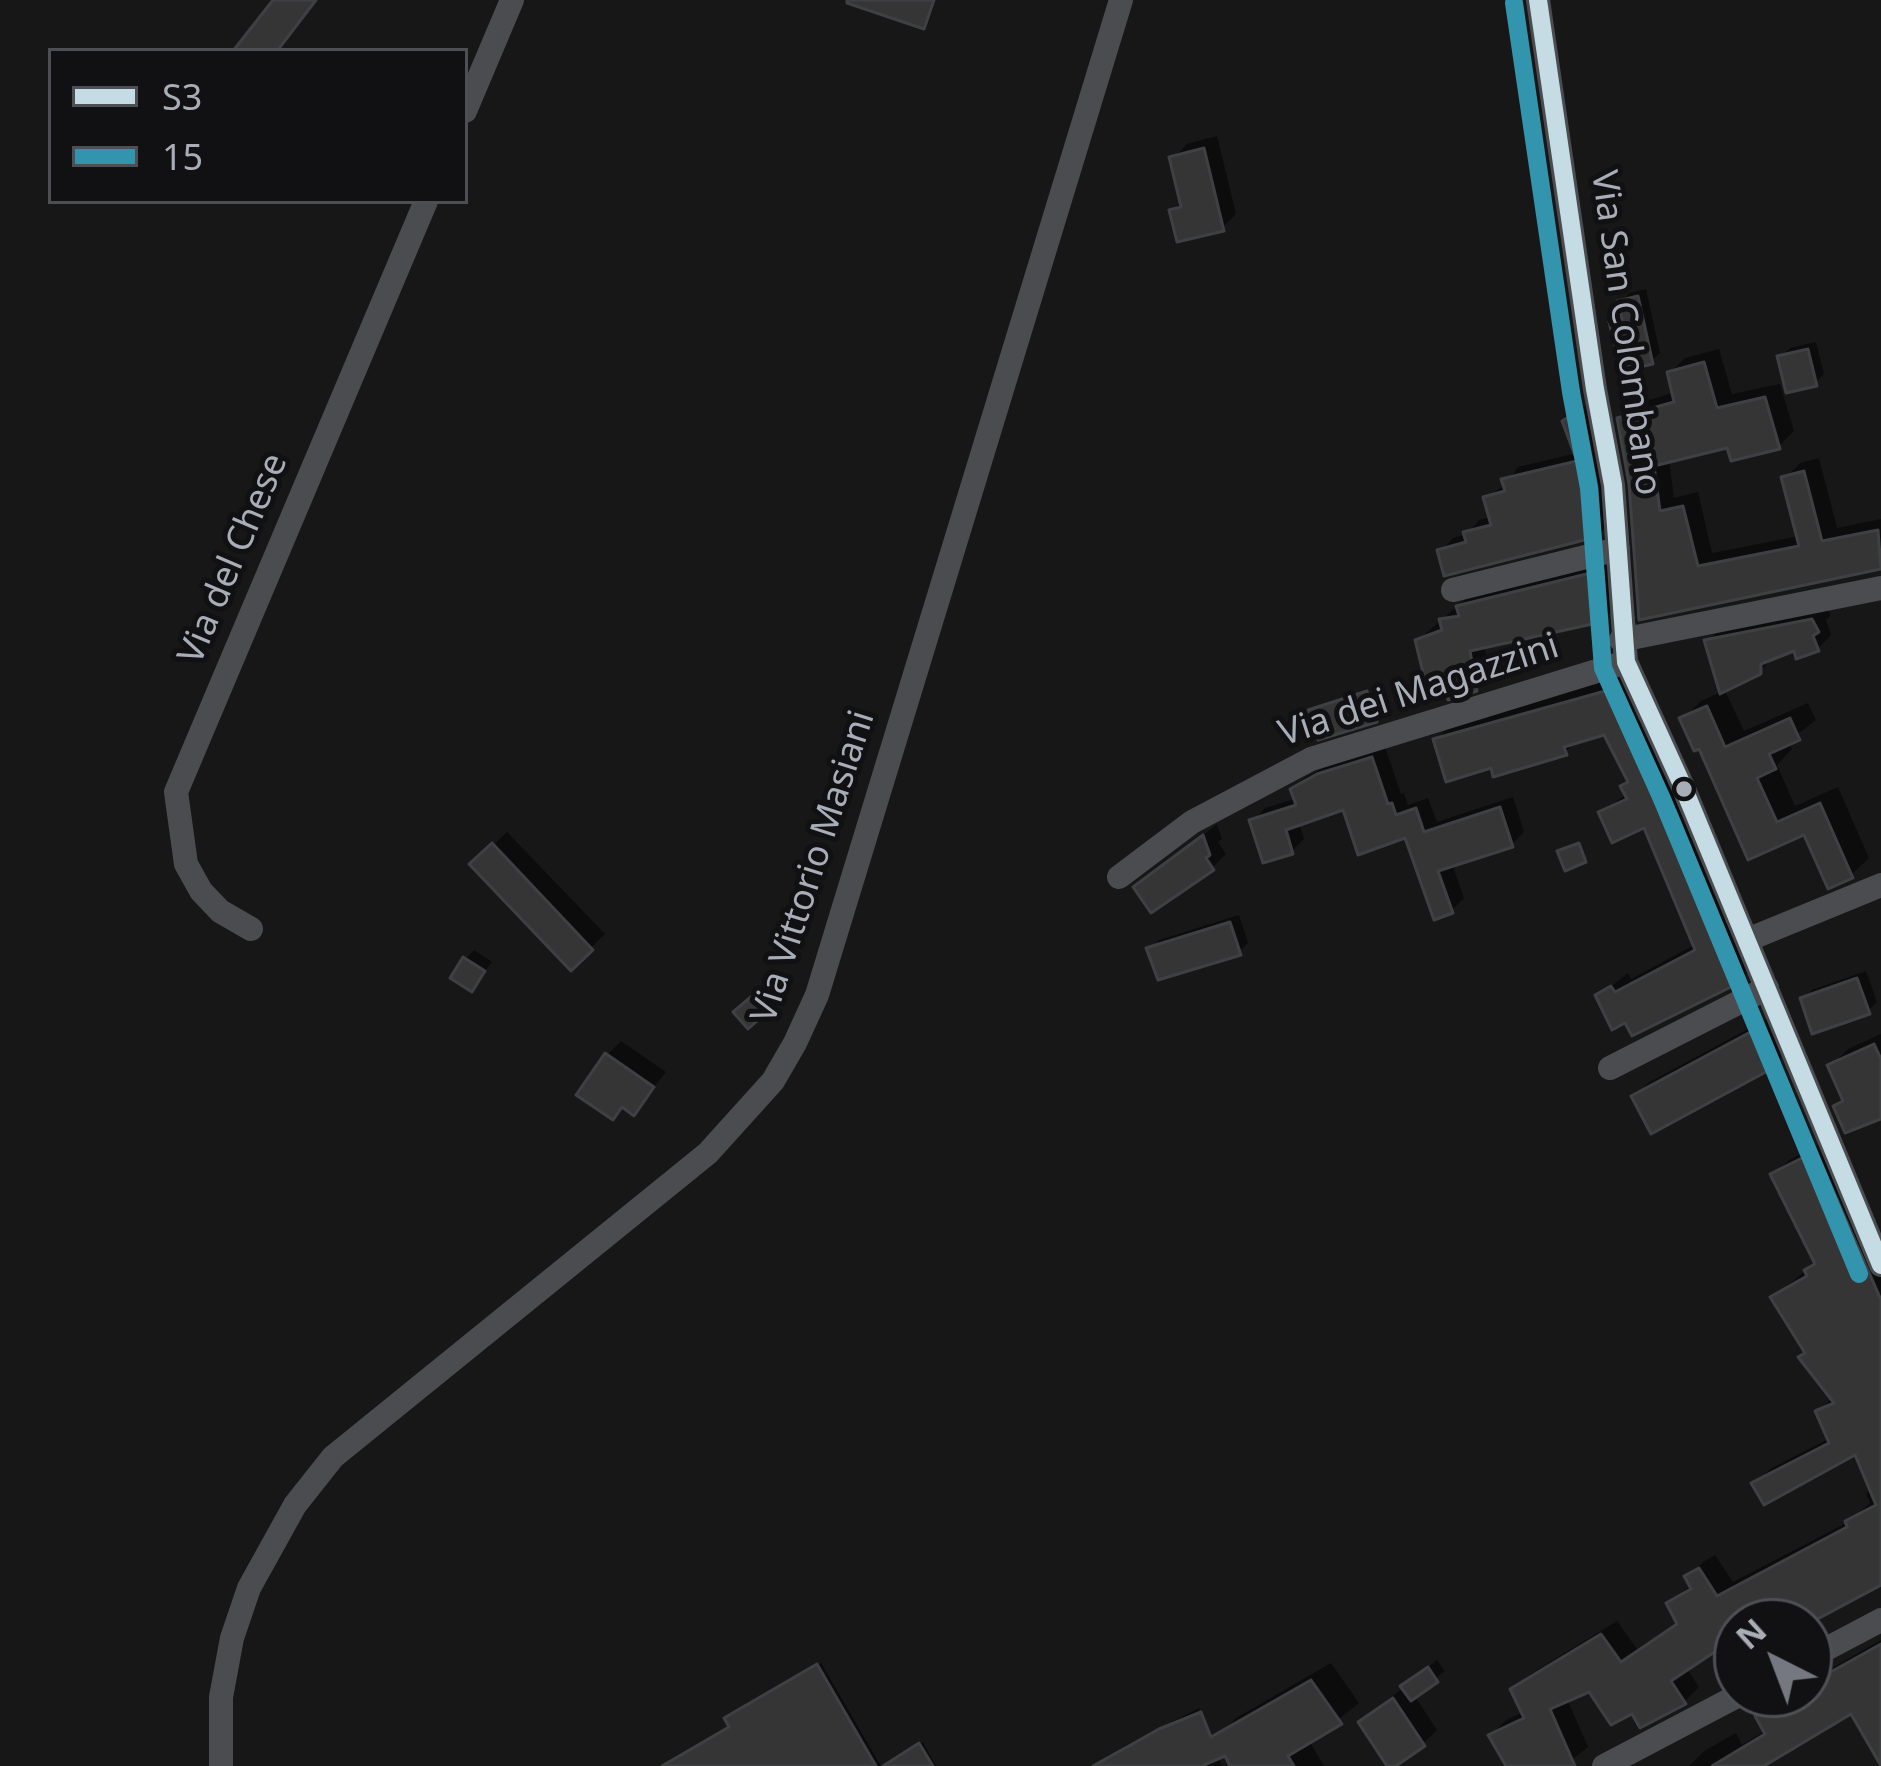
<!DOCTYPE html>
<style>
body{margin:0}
#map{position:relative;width:1881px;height:1766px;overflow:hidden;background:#171717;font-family:"Noto Sans",sans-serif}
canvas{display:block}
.legend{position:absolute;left:48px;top:48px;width:420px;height:156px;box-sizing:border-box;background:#111113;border:3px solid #4d4f55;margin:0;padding:15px 21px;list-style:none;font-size:36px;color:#a8adb8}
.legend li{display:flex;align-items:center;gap:24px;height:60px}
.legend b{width:60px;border:3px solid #4d4f55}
.north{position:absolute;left:1713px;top:1598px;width:120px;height:120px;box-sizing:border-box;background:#111113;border:3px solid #4d4f55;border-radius:50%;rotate:318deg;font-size:33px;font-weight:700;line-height:48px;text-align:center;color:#a8adb8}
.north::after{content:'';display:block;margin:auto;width:42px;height:54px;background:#757880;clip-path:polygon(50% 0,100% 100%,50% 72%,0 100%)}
</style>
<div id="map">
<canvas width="1881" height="1766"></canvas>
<ul class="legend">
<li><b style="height:15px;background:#c6dce5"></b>S3</li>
<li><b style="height:15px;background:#3394ae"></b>15</li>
</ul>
<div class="north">N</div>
</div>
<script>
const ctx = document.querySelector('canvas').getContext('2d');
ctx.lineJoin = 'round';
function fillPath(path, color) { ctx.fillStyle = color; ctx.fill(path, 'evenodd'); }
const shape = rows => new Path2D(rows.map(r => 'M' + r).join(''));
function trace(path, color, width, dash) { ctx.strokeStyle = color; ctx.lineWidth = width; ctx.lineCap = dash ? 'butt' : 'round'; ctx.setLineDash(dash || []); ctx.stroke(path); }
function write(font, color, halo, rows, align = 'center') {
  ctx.font = font + ' "Noto Sans",sans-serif'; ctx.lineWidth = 10; ctx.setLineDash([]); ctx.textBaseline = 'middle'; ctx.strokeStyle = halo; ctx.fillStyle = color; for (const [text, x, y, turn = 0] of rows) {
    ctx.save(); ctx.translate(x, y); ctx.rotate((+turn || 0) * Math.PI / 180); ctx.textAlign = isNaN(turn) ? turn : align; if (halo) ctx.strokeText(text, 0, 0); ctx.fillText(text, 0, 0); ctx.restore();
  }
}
fillPath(shape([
 [1217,136,1236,214,1222,228,1172,211,1183,200,1173,158,1187,144],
 [1646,289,1660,353,1651,361,1613,323,1623,313,1621,302,1629,293],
 [1816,342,1824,374,1815,383,1781,357,1790,348],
 [1719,349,1732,394,1780,384,1794,431,1779,446,1730,444,1669,459,1674,498,1698,492,1712,553,1799,536,1785,478,1800,463,1819,458,1837,528,1881,519,1881,565,1642,616,1632,483,1620,419,1636,404,1675,392,1670,373,1685,358],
 [1594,399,1612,521,1599,534,1441,551,1453,538,1467,534,1479,520,1492,517,1486,498,1506,484,1518,467,1577,453,1566,422],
 [1616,558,1619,604,1605,618,1484,645,1490,674,1476,688,1444,669,1418,640,1473,593],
 [1826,606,1831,615,1826,620,1831,635,1818,649,1797,647,1774,657,1759,672,1725,691,1744,731,1808,703,1816,720,1789,741,1792,749,1777,765,1795,806,1838,787,1869,858,1851,875,1806,831,1749,856,1701,745,1683,719,1701,701,1723,691,1708,641,1722,627],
 [1632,674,1759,961,1743,977,1626,1019,1599,996,1628,973,1631,979,1696,944,1645,824,1602,813,1627,793,1624,786,1630,780,1606,731,1578,740,1565,752,1493,764,1436,740,1452,724],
 [1378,691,1384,710,1375,719,1312,711,1318,705,1318,710],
 [1385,747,1401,794,1404,793,1408,805,1428,798,1437,822,1513,797,1524,832,1512,844,1452,864,1464,898,1451,911,1407,834,1345,806,1299,822,1304,839,1292,851,1253,821,1265,808,1297,798,1294,789,1306,777,1333,763],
 [1217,824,1222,839,1218,842,1226,854,1212,868,1137,887],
 [507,832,605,934,571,967,474,864],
 [1239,915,1248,943,1239,952,1150,949,1159,940],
 [474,950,492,962,471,988,466,959],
 [1866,971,1877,1002,1868,1011,1803,999,1812,990],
 [1770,1017,1787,1050,1774,1064,1652,1130,1634,1097,1648,1083],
 [1881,1034,1881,1116,1837,1107,1845,1099,1831,1066,1848,1049],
 [621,1041,666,1072,634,1112,607,1055],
 [1831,1138,1881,1252,1881,1583,1809,1623,1737,1622,1737,1633,1686,1667,1699,1687,1684,1702,1633,1710,1590,1688,1567,1699,1588,1747,1564,1766,1510,1766,1491,1735,1506,1720,1524,1712,1514,1690,1529,1675,1617,1621,1637,1649,1679,1621,1669,1604,1692,1584,1688,1577,1703,1562,1715,1555,1733,1582,1848,1522,1870,1503,1866,1494,1872,1487,1857,1451,1755,1484,1770,1469,1830,1438,1818,1412,1833,1397,1774,1297,1817,1261,1774,1175,1789,1160],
 [1881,1640,1881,1760,1852,1710,1764,1766,1689,1766,1704,1751,1736,1733,1742,1745,1766,1730,1758,1717,1774,1702,1787,1694,1809,1694,1809,1681],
 [1437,1660,1445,1671,1414,1695,1437,1730,1423,1744,1361,1722],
 [821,1663,881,1766,663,1766,732,1727,731,1715],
 [1331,1663,1359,1703,1310,1742,1324,1766,1234,1766,1217,1737,1236,1718],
 [1199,1708,1222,1766,1115,1766,1112,1759,1124,1746],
 [923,1742,936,1766,885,1766]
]), '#0007');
const building = shape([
 [273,0,316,0,277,51,233,51,273,0],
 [847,0,934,0,924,29,847,3,847,0],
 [1204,148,1224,231,1177,242,1169,210,1181,207,1169,157,1204,148],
 [1638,296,1653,364,1621,371,1609,322,1622,319,1617,301,1638,296],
 [1808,349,1817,386,1786,393,1777,356,1808,349],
 [1704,362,1717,408,1765,397,1780,449,1731,461,1727,448,1654,466,1660,511,1683,506,1698,566,1799,546,1781,477,1804,471,1822,541,1878,530,1881,569,1639,620,1629,484,1617,418,1674,402,1667,372,1704,362],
 [1582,409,1597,487,1600,536,1444,576,1437,550,1466,542,1463,532,1491,525,1483,497,1505,491,1501,479,1577,461,1562,421,1582,409],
 [1603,570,1606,621,1470,651,1477,691,1448,700,1442,673,1424,677,1415,640,1442,630,1439,619,1459,616,1456,606,1603,570],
 [1812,619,1819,632,1813,636,1819,651,1796,659,1794,651,1761,664,1761,674,1720,694,1704,640,1812,619],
 [1616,688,1671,812,1675,810,1745,980,1632,1036,1625,1023,1612,1030,1595,995,1611,986,1615,992,1695,950,1644,828,1612,843,1598,812,1627,799,1620,786,1628,782,1604,735,1564,747,1567,755,1493,777,1491,768,1446,782,1433,739,1616,688],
 [1367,691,1377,722,1318,740,1308,710,1367,691],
 [1707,706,1725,747,1790,718,1800,740,1769,754,1776,769,1757,778,1777,822,1820,803,1853,878,1828,889,1804,835,1748,860,1699,749,1694,751,1679,718,1707,706],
 [1372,757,1388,804,1392,803,1396,815,1416,808,1424,832,1500,807,1513,847,1438,871,1453,913,1434,920,1405,838,1358,855,1343,810,1286,830,1293,854,1263,863,1249,820,1296,805,1290,789,1317,774,1372,757],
 [1203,835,1210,855,1206,858,1214,870,1151,913,1133,887,1203,835],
 [492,843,593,950,571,971,469,864,492,843],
 [1579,843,1586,862,1565,871,1557,851,1579,843],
 [1230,922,1241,955,1158,980,1146,948,1230,922],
 [463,957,485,971,472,992,450,978,463,957],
 [1857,978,1870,1014,1812,1034,1800,998,1857,978],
 [752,996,766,1013,748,1029,733,1012,752,996],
 [1756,1029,1775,1067,1651,1134,1631,1096,1756,1029],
 [1874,1044,1881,1059,1881,1119,1845,1133,1833,1106,1843,1101,1827,1065,1874,1044],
 [605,1053,654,1087,634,1116,622,1107,613,1120,576,1095,605,1053],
 [1816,1151,1881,1300,1881,1585,1812,1622,1737,1622,1737,1637,1671,1681,1686,1704,1640,1728,1632,1714,1611,1725,1589,1692,1550,1709,1575,1766,1506,1766,1488,1735,1524,1718,1510,1689,1601,1634,1621,1662,1677,1624,1666,1603,1691,1589,1684,1576,1699,1568,1717,1596,1847,1527,1845,1521,1876,1505,1855,1455,1764,1505,1751,1483,1829,1443,1815,1411,1834,1403,1798,1357,1805,1353,1770,1297,1807,1276,1804,1270,1815,1264,1770,1174,1816,1151],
 [1881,1644,1881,1766,1851,1714,1764,1766,1712,1766,1765,1734,1755,1716,1792,1694,1809,1694,1809,1684,1881,1644],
 [817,1664,876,1766,662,1766,729,1727,724,1718,817,1664],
 [1428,1667,1438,1682,1411,1701,1400,1686,1428,1667],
 [1311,1680,1342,1724,1288,1756,1294,1766,1230,1766,1225,1756,1202,1766,1093,1766,1159,1729,1201,1712,1211,1737,1311,1680],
 [1393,1698,1425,1746,1396,1766,1387,1766,1358,1722,1393,1698],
 [919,1743,933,1766,883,1766,919,1743]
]);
fillPath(building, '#353536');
trace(building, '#3f4043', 3);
trace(shape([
 [1538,0,1595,389,1613,485,1626,662,1684,789,1881,1265],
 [465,111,512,0],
 [1453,590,1618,549],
 [1621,640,1881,588],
 [1119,877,1192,822,1311,759,1626,662],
 [251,929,220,911,201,891,186,864,176,792,426,201],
 [1747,940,1881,885],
 [1610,1068,1767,988],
 [1809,1658,1881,1620],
 [221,1766,221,1697,232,1638,249,1588,295,1505,333,1457,708,1153,773,1081,795,1043,817,995,1121,0],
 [1604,1766,1741,1694]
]), '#4b4c50', 24);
trace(shape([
 [1538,0,1595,389,1613,485,1626,662,1684,789,1881,1265]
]), '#c6dce5', 18);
trace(shape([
 [1514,3,1571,392,1589,488,1603,668,1662,799,1859,1274]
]), '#3394ae', 18);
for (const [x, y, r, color] of [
 [1684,789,10,"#a8adb8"]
]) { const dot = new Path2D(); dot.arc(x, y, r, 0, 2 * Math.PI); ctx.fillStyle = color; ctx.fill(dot); trace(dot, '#111113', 4.5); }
write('36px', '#a8adb8', '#111113', [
 ["Via San Colombano",1625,333,82],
 ["Via del Chese",234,559,-67],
 ["Via dei Magazzini",1419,691,-18],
 ["Via Vittorio Masiani",814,867,-72]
]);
</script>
